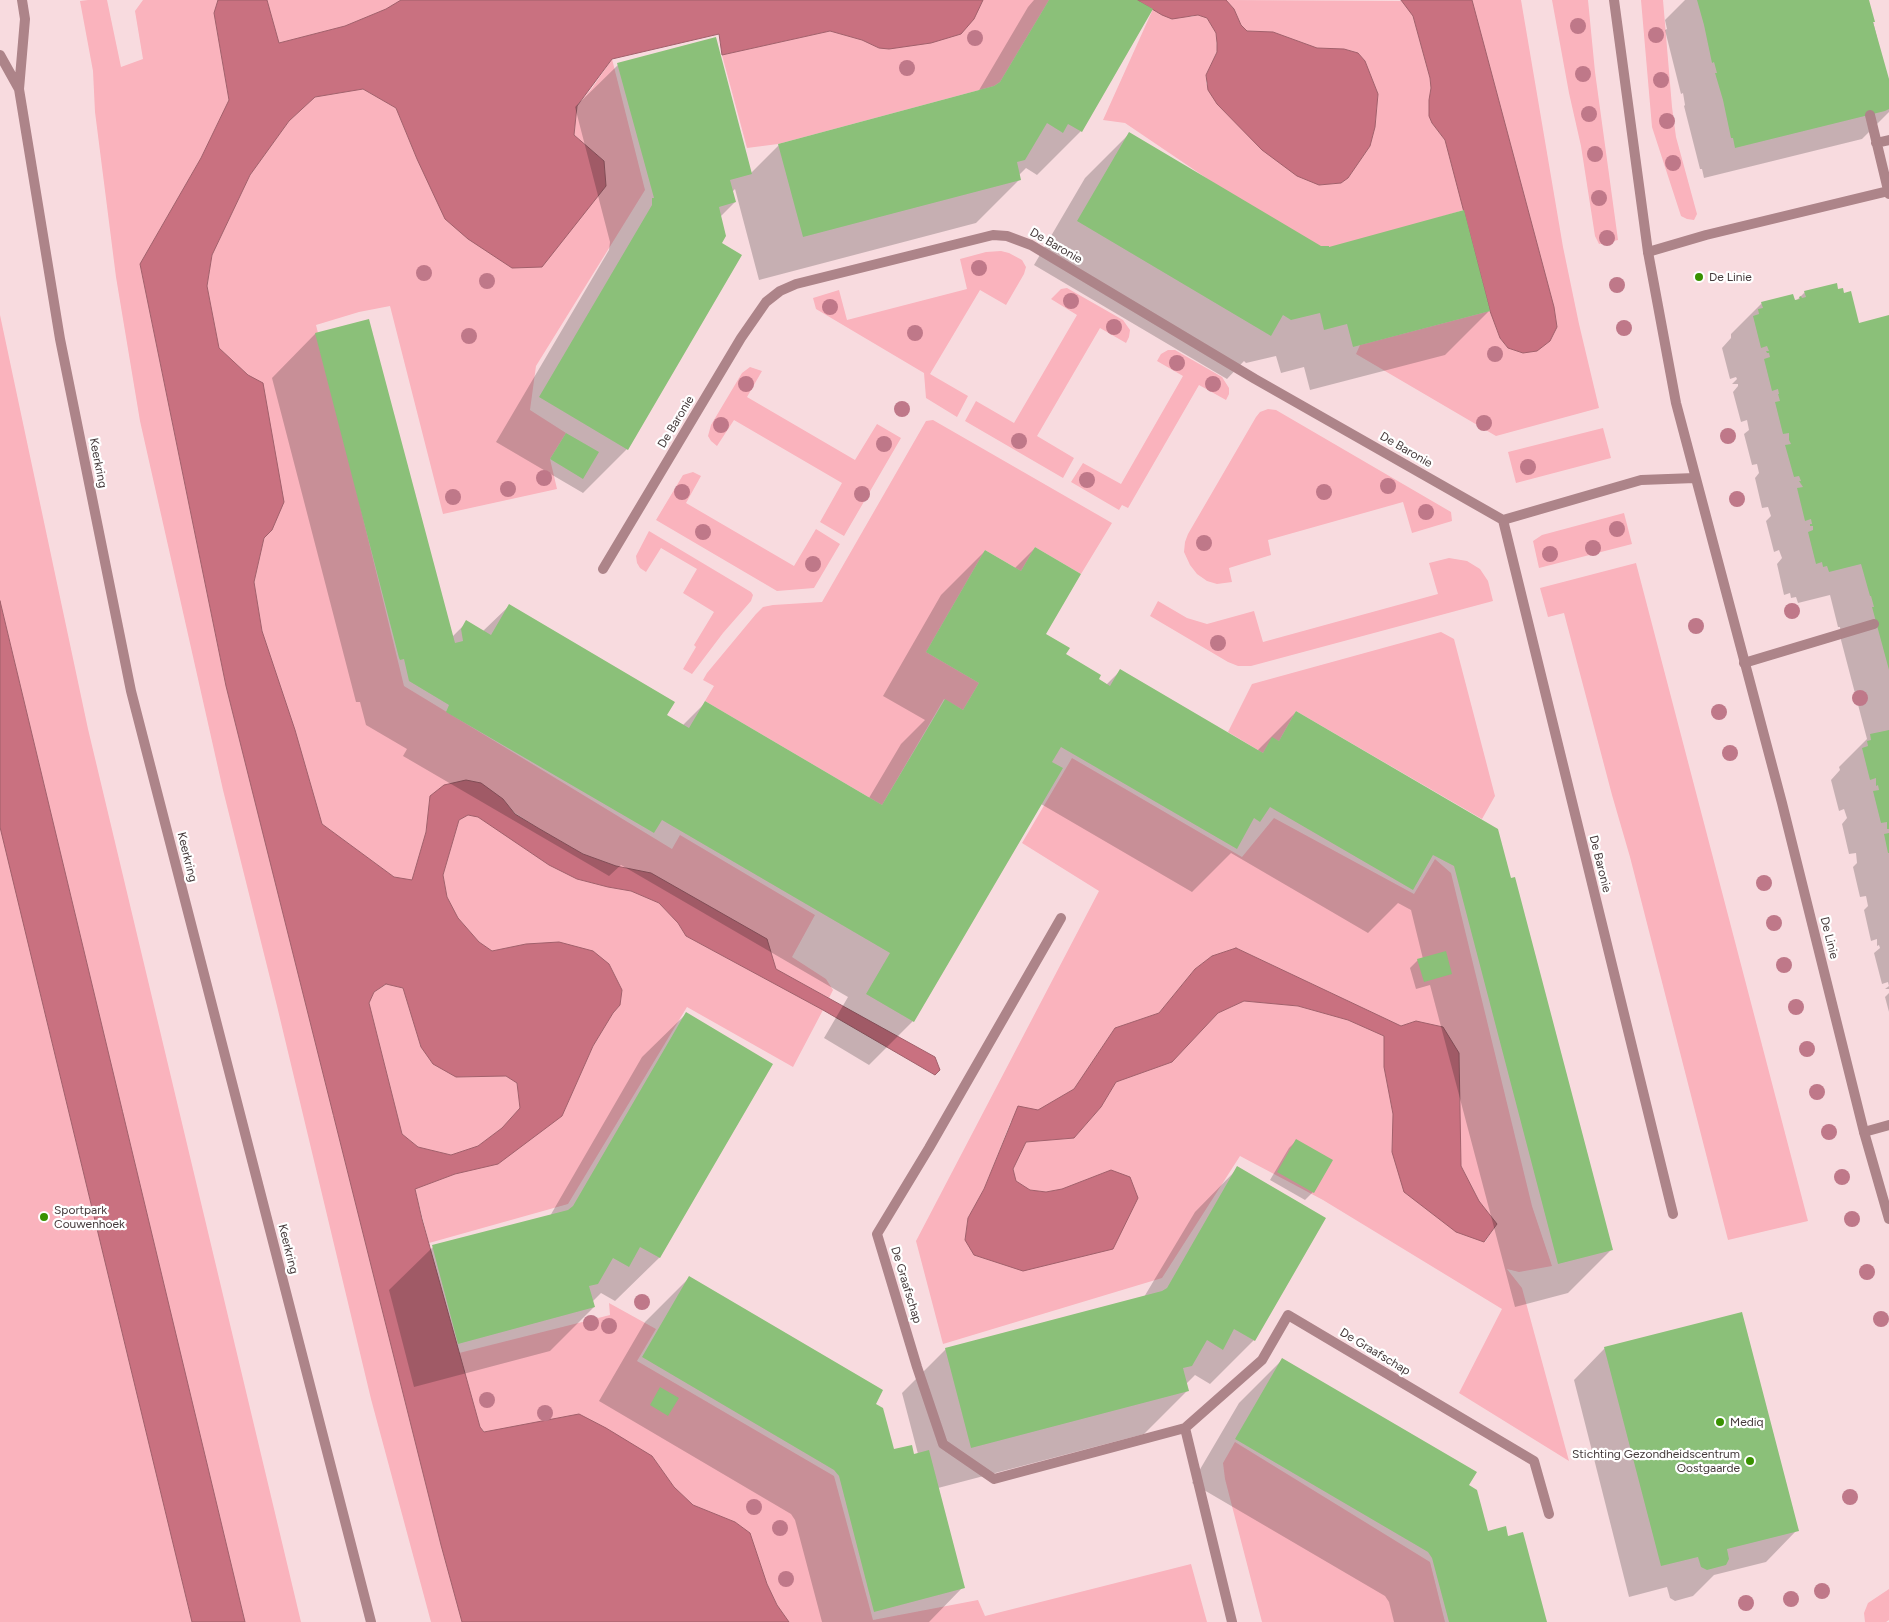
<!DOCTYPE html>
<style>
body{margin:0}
canvas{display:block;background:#f8dbdf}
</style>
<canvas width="1889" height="1622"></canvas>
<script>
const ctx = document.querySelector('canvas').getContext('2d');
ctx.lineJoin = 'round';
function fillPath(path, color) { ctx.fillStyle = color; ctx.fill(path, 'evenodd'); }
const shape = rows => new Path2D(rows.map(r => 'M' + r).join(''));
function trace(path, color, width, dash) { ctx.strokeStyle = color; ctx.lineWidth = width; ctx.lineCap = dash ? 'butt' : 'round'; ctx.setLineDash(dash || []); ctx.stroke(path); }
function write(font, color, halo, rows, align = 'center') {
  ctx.font = font + ' Figtree,sans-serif'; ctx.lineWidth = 4.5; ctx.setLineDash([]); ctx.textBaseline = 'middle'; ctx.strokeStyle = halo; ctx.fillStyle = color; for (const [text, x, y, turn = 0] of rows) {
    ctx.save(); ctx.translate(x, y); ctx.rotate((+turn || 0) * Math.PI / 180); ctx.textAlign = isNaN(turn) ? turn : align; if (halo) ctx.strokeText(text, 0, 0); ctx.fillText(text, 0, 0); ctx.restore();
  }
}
fillPath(shape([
 [88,0,107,0,121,67,143,59,135,11,143,0,218,0,214,13,229,100,201,158,140,264,226,686,441,1545,462,1622,431,1622,371,1399,277,1006,223,790,140,421,116,277,95,112,93,71,80,1],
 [267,0,401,0,386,9,345,26,279,43],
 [983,0,1049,0,1000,82,994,86,778,144,747,148,722,55,830,31,862,40,879,48,979,8],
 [1226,0,1403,1,1413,16,1430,78,1431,88,1429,100,1432,123,1445,140,1464,210,1317,253,1125,123,1103,120,1153,9,1162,15,1191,17,1198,15,1207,18,1216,33,1217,51,1206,75,1206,83,1217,104,1239,125,1319,185,1341,183,1348,178,1370,146,1375,127,1378,94,1365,61,1358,53,1345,49,1317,48,1273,32,1247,31,1241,25,1234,9],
 [1472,0,1521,0,1563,247,1579,324,1599,408,1496,436,1356,354,1360,345,1490,311,1500,338,1508,348,1523,353,1550,341,1557,327,1554,307],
 [1552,0,1588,0,1595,72,1618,240,1599,244,1595,236,1581,146,1569,93],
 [1641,0,1663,0,1672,107,1676,137,1697,214,1694,220,1687,219,1681,216,1652,127],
 [612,59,645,190,536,366,530,410,566,433,550,459,557,489,443,514,390,306,359,312,316,325,404,686,672,849,680,835,815,915,792,957,826,979,833,990,829,998,776,969,616,866,583,854,538,828,515,813,503,799,430,796,426,832,412,880,394,877,322,824,295,730,262,631,254,582,264,538,272,530,248,375,219,348,207,286,212,255,250,175,289,121,315,97,363,89,396,108,417,159,604,161,574,135,577,106,592,88],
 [1001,251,1009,253,1022,260,1026,267,1024,274,1006,305,980,290,930,374,968,396,957,417,926,398,924,373,816,309,813,298,839,290,847,320,967,289,960,259,986,252],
 [1067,288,1123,320,1130,330,1129,337,1126,343,1100,328,1037,436,1074,458,1063,478,965,421,976,401,1014,423,1077,315,1051,299,1061,289],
 [0,315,88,729,301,1622,245,1622,0,601],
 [1168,350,1175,350,1222,377,1229,388,1229,394,1226,400,1199,385,1128,508,1122,505,1119,510,1071,482,1083,463,1121,484,1183,376,1157,361,1161,354],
 [750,367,762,371,747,397,855,460,877,424,901,438,844,536,820,522,842,483,734,420,717,446,711,441,708,436,711,425,742,373],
 [1268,409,1276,410,1451,512,1452,521,1412,533,1403,502,1268,540,1271,555,1229,568,1232,582,1217,584,1207,581,1197,574,1190,565,1184,552,1185,542,1188,534,1256,417,1260,412],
 [933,420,1112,523,1081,574,1035,547,1021,571,985,550,926,652,979,683,963,710,944,699,882,805,705,701,714,686,703,680,707,673,756,614,763,607,773,605,822,602,926,421],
 [1603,428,1611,458,1516,483,1508,452],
 [693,472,701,476,686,503,794,566,816,529,840,544,814,588,777,591,656,520,683,475],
 [1624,513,1632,544,1539,568,1533,541,1542,535],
 [649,531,751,592,753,595,751,601,723,633,692,674,683,669,696,647,694,645,714,612,683,593,697,569,661,548,646,572,640,568,637,563,636,556],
 [1449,558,1467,561,1480,569,1488,581,1493,601,1251,666,1238,666,1228,662,1150,616,1158,601,1187,618,1207,624,1254,611,1263,642,1438,594,1429,563],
 [1636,563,1808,1221,1728,1240,1630,857,1612,795,1564,613,1548,617,1540,588],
 [1441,632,1454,639,1495,796,1482,819,1296,711,1279,741,1272,738,1263,753,1228,732,1252,684],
 [1072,758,1242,857,1274,818,1414,894,1435,859,1451,873,1532,1206,1552,1266,1519,1272,1507,1269,1522,1288,1569,1461,1459,1393,1502,1309,1323,1200,1240,1156,1162,1278,943,1344,916,1241,1099,891,1022,843],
 [1236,948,1401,1026,1416,1021,1459,1054,1461,1166,1479,1201,1497,1224,1485,1242,1392,1152,1393,1114,1384,1067,1384,1036,1348,1020,1298,1006,1244,1001,1218,1013,1172,1062,1116,1082,1101,1107,1074,1138,1026,1142,1013,1169,1016,1181,1030,1190,1046,1192,1062,1189,1111,1170,965,1239,968,1218,984,1189,1011,1121,1038,1110,1074,1089,1115,1028,1159,1013,1195,969,1212,956],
 [0,812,34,968,192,1622,0,1622],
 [468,815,478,816,549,865,577,879,608,887,631,891,659,903,678,923,686,936,823,1010,793,1067,687,1007,568,1204,429,1243,415,1189,455,1174,562,1116,593,1046,613,1013,620,1005,622,990,609,964,526,944,492,951,479,942,458,918,447,897,443,875,459,820],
 [387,984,403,988,421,1047,456,1077,506,1076,517,1083,520,1108,502,1128,478,1146,451,1155,418,1147,402,1134,369,1003,374,992],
 [609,1303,656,1329,637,1361,834,1476,873,1620,978,1600,985,1616,1191,1564,1207,1622,789,1622,777,1605,767,1584,750,1533,735,1522,693,1505,674,1487,652,1456,485,1432,480,1427,459,1353,610,1315],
 [1235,1442,1430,1562,1445,1622,1262,1622,1225,1479,1223,1463],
 [1889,1589,1889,1620,1886,1622,1865,1622,1864,1613,1868,1603]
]), '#fab3bd');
const water = shape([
 [218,0,267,0,279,43,345,26,386,9,401,0,983,0,974,19,961,34,931,43,889,49,879,48,862,40,830,31,722,55,719,34,612,59,577,106,574,135,604,161,606,186,542,267,512,268,468,239,445,219,417,159,396,108,363,89,315,97,289,121,250,175,212,255,207,286,219,348,248,375,263,383,284,502,272,530,264,538,254,582,262,631,295,730,322,824,394,877,412,880,426,832,430,796,444,785,466,780,481,783,503,799,515,814,538,828,583,854,616,866,651,873,767,939,776,969,935,1057,940,1070,935,1075,823,1010,686,936,678,923,659,903,631,891,608,887,577,879,549,865,478,817,468,815,459,820,443,875,447,897,458,918,479,942,492,951,526,944,559,942,593,951,609,964,622,990,620,1005,613,1013,593,1046,562,1116,498,1164,455,1174,415,1189,422,1219,480,1427,484,1432,579,1414,606,1428,652,1456,674,1487,693,1505,735,1522,750,1533,767,1584,777,1605,789,1622,462,1622,441,1545,226,686,140,264,201,158,229,100,214,13,218,0],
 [386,984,403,988,421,1047,433,1064,456,1077,506,1076,517,1083,520,1108,502,1128,478,1146,451,1155,418,1147,402,1134,369,1003,374,992,386,984],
 [1137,0,1226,0,1234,9,1241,25,1247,31,1273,32,1317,48,1344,49,1358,53,1365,61,1378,94,1375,127,1370,146,1348,178,1341,183,1319,185,1297,176,1262,150,1217,104,1208,90,1206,75,1217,52,1217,43,1216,33,1207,18,1198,15,1172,19,1162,15,1137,0],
 [1401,0,1472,0,1554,307,1557,327,1550,341,1537,351,1523,353,1508,348,1500,338,1490,311,1445,140,1432,123,1429,116,1429,100,1431,88,1430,78,1413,16,1401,0],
 [0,601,245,1622,192,1622,0,827,0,601],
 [1236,948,1401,1026,1416,1021,1443,1027,1459,1053,1461,1166,1479,1201,1497,1224,1484,1242,1456,1232,1404,1192,1392,1152,1393,1114,1384,1067,1384,1036,1348,1020,1298,1006,1244,1001,1218,1013,1172,1062,1116,1082,1101,1107,1074,1138,1026,1142,1013,1169,1016,1181,1030,1190,1046,1192,1062,1189,1111,1170,1130,1177,1138,1198,1113,1249,1023,1271,974,1255,965,1240,968,1218,984,1189,1018,1106,1038,1110,1074,1089,1115,1028,1159,1013,1195,969,1212,956,1236,948]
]);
fillPath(water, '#c97180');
trace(water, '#a1606b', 1);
fillPath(shape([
 [1034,0,1134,0,1151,10,1081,131,1037,175,1026,168,1019,175,1020,179,976,223,759,280,735,189,732,192,735,202,720,217,627,449,583,493,496,442,609,250,610,242,575,107,619,64,751,173,779,145,978,92,1028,7],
 [1685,0,1868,0,1889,88,1889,112,1862,139,1704,178,1702,169,1700,169,1684,106,1685,105,1683,93,1681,94,1665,30,1667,29,1665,20],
 [1129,134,1321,247,1489,311,1445,355,1310,390,1304,367,1281,373,1276,356,1246,363,1244,361,1227,379,1034,265,1085,178],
 [1837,290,1858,325,1889,317,1889,989,1885,989,1889,986,1888,982,1882,984,1874,953,1880,948,1879,945,1877,946,1877,939,1871,941,1864,910,1868,906,1866,896,1860,897,1853,867,1857,863,1856,853,1849,854,1842,824,1847,818,1844,809,1839,811,1831,780,1840,770,1839,767,1867,739,1841,640,1840,627,1838,627,1830,595,1798,603,1796,597,1791,598,1790,593,1784,595,1777,564,1782,558,1779,550,1774,552,1766,521,1771,516,1768,507,1762,508,1755,478,1759,473,1757,464,1752,465,1744,434,1749,430,1747,420,1741,422,1733,392,1738,386,1738,384,1732,384,1737,379,1736,377,1730,379,1722,348,1731,338,1731,334,1762,303,1796,301,1805,292],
 [368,320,452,637,467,622,483,631,509,606,682,726,705,703,869,798,901,744,925,720,883,696,941,595,985,551,1014,569,1035,548,1044,635,1065,654,1106,685,1120,671,1257,751,1296,712,1497,830,1612,1249,1568,1293,1515,1307,1430,985,1416,989,1410,968,1418,960,1423,959,1411,910,1398,903,1368,933,1231,853,1192,892,1041,804,913,1021,869,1065,824,1038,848,997,621,865,609,876,403,756,407,749,366,725,360,702,356,702,272,378,315,334],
 [1889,993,1889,1012,1885,997],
 [686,1014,772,1064,659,1258,615,1301,601,1293,592,1302,594,1307,550,1351,414,1387,389,1290,433,1247,550,1216,642,1057],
 [1297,1140,1313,1192,1305,1200,1270,1180,1289,1148],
 [1238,1168,1254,1340,1210,1384,1195,1375,1186,1384,1188,1390,1144,1434,938,1488,963,1587,929,1622,822,1622,795,1520,791,1514,599,1401,645,1322,689,1278,874,1404,893,1451,913,1456,918,1454,902,1393,946,1349,1144,1297,1195,1212],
 [1605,1348,1797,1530,1766,1562,1714,1575,1693,1596,1675,1601,1670,1598,1667,1587,1629,1597,1574,1380],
 [1282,1360,1468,1486,1487,1533,1507,1537,1545,1622,1394,1622,1389,1602,1385,1596,1192,1483,1239,1403]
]), '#0003');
fillPath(shape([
 [1049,0,1137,0,1153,9,1082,132,1068,124,1063,133,1047,123,1025,160,1017,162,1021,180,803,237,778,144,994,86,1000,82],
 [1697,0,1869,0,1875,22,1873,22,1889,79,1889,109,1885,111,1735,148,1733,138,1731,138,1723,100,1715,73,1717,73,1714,62,1712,63,1704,25],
 [716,37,752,174,730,180,736,202,719,207,726,236,722,243,742,255,628,450,539,397,652,205,652,198,654,198,617,63],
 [1129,132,1321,246,1329,246,1329,247,1464,210,1490,311,1353,347,1347,324,1324,330,1320,313,1291,320,1283,315,1271,336,1077,221],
 [1837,283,1838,289,1843,288,1844,293,1851,291,1859,323,1889,315,1889,670,1872,607,1874,607,1871,596,1870,596,1861,564,1829,572,1827,566,1823,567,1822,562,1816,564,1808,532,1813,530,1813,526,1810,526,1810,524,1812,524,1811,519,1805,521,1797,488,1803,487,1799,481,1801,481,1799,476,1794,477,1785,445,1791,444,1789,440,1789,433,1783,434,1775,402,1780,401,1778,394,1779,394,1778,389,1772,391,1764,359,1770,357,1769,353,1767,353,1766,351,1769,351,1767,346,1761,348,1753,316,1759,314,1758,309,1763,308,1761,302,1793,294,1795,300,1800,299,1799,297,1801,296,1802,298,1806,297,1804,291],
 [369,319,455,643,463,641,461,629,466,620,491,635,509,604,675,702,667,715,689,728,705,701,882,805,945,699,963,710,979,683,926,652,985,550,1021,571,1035,547,1081,574,1046,634,1070,648,1066,654,1101,675,1099,679,1110,686,1120,669,1263,753,1272,737,1279,741,1296,711,1498,829,1511,878,1515,877,1613,1250,1558,1264,1454,866,1433,855,1413,890,1270,807,1260,822,1254,818,1237,849,1061,747,1052,762,1063,768,914,1022,866,994,890,953,662,820,654,833,446,712,449,705,409,681,404,659,400,660,399,658,315,333],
 [566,433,599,452,583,479,550,459],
 [1889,730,1889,829,1887,829,1887,822,1881,823,1873,791,1879,790,1878,785,1876,786,1876,778,1870,780,1862,748,1868,746,1867,741,1871,740,1870,734],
 [1889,833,1889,853,1888,853,1884,834],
 [1446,951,1452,974,1424,982,1417,959],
 [686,1012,773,1064,660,1258,640,1247,629,1267,613,1258,598,1284,589,1286,595,1307,458,1344,432,1245,568,1210,573,1206],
 [1296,1139,1333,1160,1314,1193,1277,1172],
 [1237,1166,1326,1218,1255,1341,1234,1329,1223,1350,1207,1340,1192,1366,1183,1368,1189,1391,971,1448,945,1348,1162,1291,1167,1288],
 [689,1276,883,1390,876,1404,883,1408,894,1449,912,1445,914,1454,929,1450,965,1588,874,1612,839,1476,834,1470,642,1357],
 [1742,1312,1799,1531,1727,1549,1729,1559,1726,1565,1707,1570,1701,1567,1698,1557,1661,1566,1604,1347],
 [1282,1358,1477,1472,1469,1485,1477,1490,1488,1531,1506,1526,1508,1536,1523,1532,1547,1622,1449,1622,1432,1558,1428,1552,1235,1439],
 [660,1387,679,1398,668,1416,650,1405]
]), '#8bc079');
trace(shape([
 [1870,115,1889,194],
 [1876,143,1889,140],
 [1648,252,1706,235,1888,191],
 [1744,663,1874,624],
 [1864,1132,1889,1125]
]), '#ad8489', 10);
trace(shape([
 [1614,0,1648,252,1676,403,1782,803,1864,1132,1889,1219],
 [1503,520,1641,480,1695,478],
 [603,569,741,338,766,302,780,291,796,284,993,235,1007,236,1031,245,1255,379,1503,520,1673,1214],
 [1061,918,929,1148,877,1234,917,1367,943,1444,994,1479,1185,1428,1262,1360,1288,1315,1534,1461,1549,1514],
 [1185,1428,1232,1622]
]), '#ad8489', 10);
trace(shape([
 [22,0,25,19,19,89,60,339,131,691,371,1622],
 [0,55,19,89]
]), '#ad8489', 10);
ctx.fillStyle = '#bf7889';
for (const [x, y] of [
 [1578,26],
 [1656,35],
 [975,38],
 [907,68],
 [1583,74],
 [1661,80],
 [1589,114],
 [1667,121],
 [1595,154],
 [1673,163],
 [1599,198],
 [1607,238],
 [979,268],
 [424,273],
 [487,281],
 [1617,285],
 [1071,301],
 [830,307],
 [1114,327],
 [1624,328],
 [915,333],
 [469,336],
 [1495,354],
 [1177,363],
 [746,384],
 [1213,384],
 [902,409],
 [1484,423],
 [721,425],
 [1728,436],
 [1019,441],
 [884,444],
 [1528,467],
 [544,478],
 [1087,480],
 [1388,486],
 [508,489],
 [682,492],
 [1324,492],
 [862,494],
 [453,497],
 [1737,499],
 [1426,512],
 [1617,529],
 [703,532],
 [1204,543],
 [1593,548],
 [1550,554],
 [813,564],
 [1792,611],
 [1696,626],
 [1218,643],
 [1860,698],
 [1719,712],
 [1730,753],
 [1764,883],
 [1774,923],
 [1784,965],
 [1796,1007],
 [1807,1049],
 [1817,1092],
 [1829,1132],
 [1842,1177],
 [1852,1219],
 [1867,1272],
 [642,1302],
 [1881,1319],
 [591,1323],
 [609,1326],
 [487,1400],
 [545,1413],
 [1850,1497],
 [754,1507],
 [780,1528],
 [786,1579],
 [1822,1591],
 [1791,1599],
 [1746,1603]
]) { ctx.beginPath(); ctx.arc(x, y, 8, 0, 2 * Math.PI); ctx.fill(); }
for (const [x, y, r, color] of [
 [1699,277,5,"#389100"],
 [44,1217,5,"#389100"],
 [1720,1422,5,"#389100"],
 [1750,1461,5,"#389100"]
]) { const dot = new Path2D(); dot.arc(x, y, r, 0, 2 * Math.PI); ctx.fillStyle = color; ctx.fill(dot); trace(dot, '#fff', 2); }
write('12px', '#44393a', '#fff', [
 ["De Baronie",1056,246,30],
 ["De Baronie",676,422,-59],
 ["De Baronie",1406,450,30],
 ["Keerkring",98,463,79],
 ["Keerkring",187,857,76],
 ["De Baronie",1600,864,76],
 ["De Linie",1829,938,76],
 ["Keerkring",288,1249,76],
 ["De Graafschap",906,1285,73],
 ["De Graafschap",1375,1352,31]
]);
write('12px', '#44393a', '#fff', [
 ["De Linie",1709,277],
 ["Sportpark",54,1210],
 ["Couwenhoek",54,1224],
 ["Mediq",1730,1422],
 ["Stichting Gezondheidscentrum",1740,1454,"right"],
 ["Oostgaarde",1740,1468,"right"]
], 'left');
</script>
